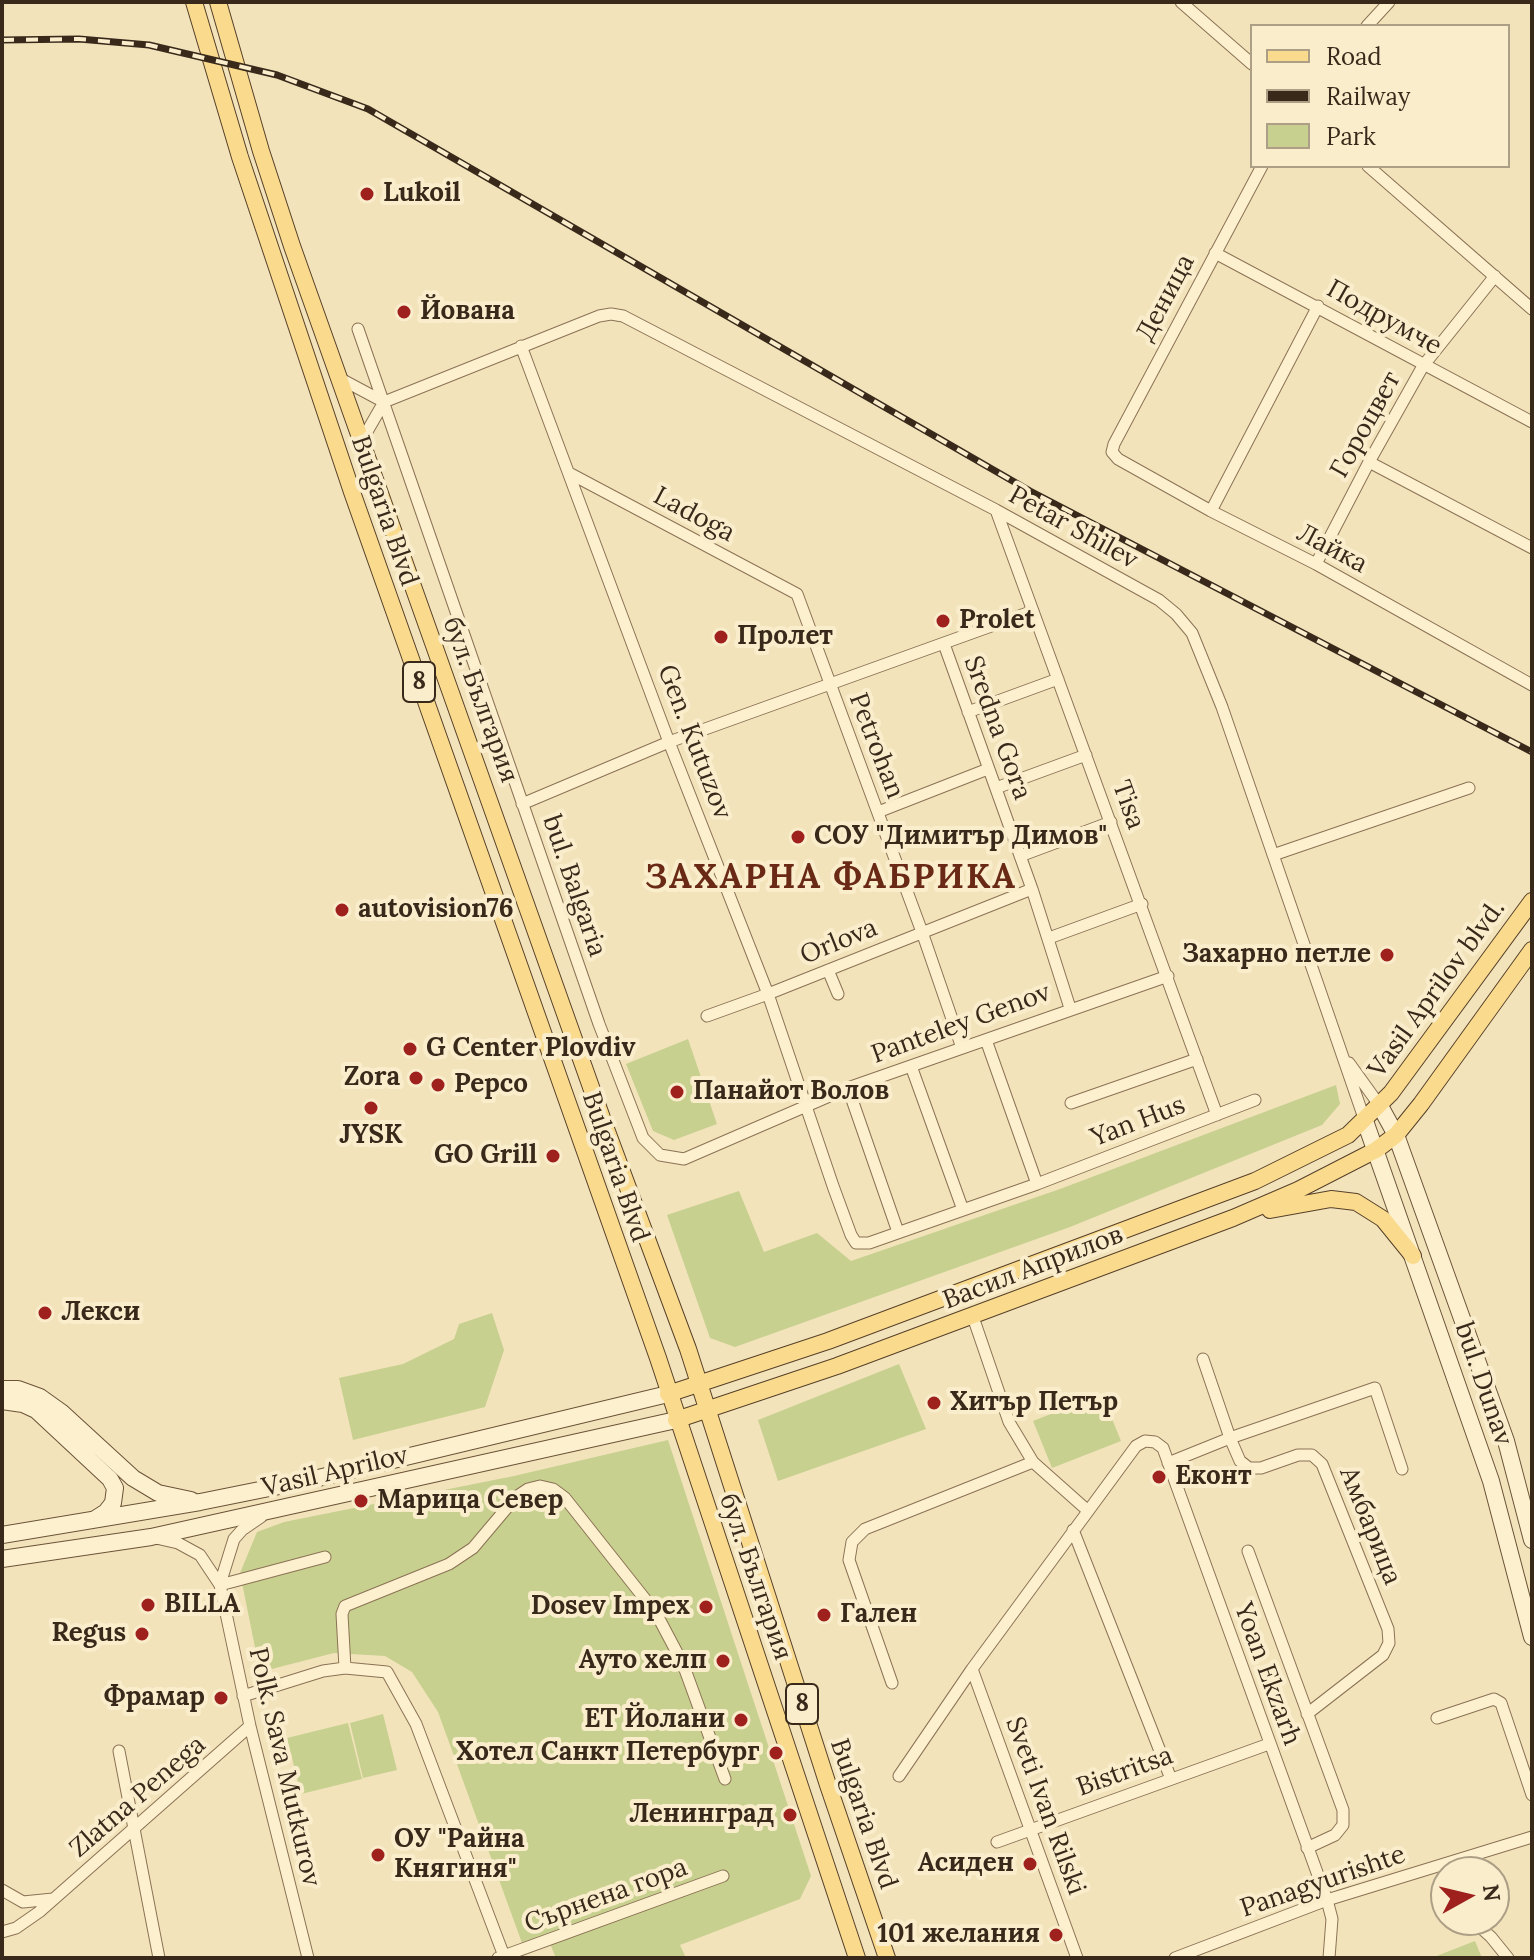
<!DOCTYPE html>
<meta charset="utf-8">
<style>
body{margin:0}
#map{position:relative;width:1534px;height:1960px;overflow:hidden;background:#f2e3bb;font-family:Lora,serif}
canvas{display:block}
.frame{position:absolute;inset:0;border:4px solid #38291a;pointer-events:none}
.legend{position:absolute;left:1250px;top:24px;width:260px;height:144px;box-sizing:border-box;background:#f9edcc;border:2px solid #ac9f85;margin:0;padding:10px 14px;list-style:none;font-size:24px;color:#38291a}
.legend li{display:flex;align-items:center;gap:16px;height:40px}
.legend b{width:40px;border:2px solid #ac9f85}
.north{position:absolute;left:1430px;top:1856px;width:80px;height:80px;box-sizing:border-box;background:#f9edcc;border:2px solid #ac9f85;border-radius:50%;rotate:82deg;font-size:22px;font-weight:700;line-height:32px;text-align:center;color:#38291a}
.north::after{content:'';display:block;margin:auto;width:28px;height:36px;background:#9f211e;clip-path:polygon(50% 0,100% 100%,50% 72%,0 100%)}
</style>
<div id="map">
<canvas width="1534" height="1960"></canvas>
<div class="frame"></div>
<ul class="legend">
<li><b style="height:10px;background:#fadb8e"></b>Road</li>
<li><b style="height:10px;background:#38291a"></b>Railway</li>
<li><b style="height:22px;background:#c7d08f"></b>Park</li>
</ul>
<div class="north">N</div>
</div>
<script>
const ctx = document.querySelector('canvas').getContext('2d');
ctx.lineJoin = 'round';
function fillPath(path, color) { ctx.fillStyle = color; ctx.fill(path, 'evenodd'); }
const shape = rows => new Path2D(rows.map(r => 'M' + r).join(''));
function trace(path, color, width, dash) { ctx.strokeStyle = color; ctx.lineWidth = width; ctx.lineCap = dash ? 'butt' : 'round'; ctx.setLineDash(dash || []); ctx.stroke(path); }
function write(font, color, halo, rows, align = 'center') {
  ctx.font = font + ' Lora,serif'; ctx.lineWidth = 8; ctx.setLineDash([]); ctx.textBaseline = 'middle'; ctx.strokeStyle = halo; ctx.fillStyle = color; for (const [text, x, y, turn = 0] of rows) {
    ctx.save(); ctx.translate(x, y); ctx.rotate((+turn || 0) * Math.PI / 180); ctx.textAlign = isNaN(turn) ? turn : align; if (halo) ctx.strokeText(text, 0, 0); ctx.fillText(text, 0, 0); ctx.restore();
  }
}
fillPath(shape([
 [688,1039,717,1124,674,1140,653,1131,626,1064],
 [1336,1085,1340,1104,1322,1125,1070,1227,735,1347,710,1338,667,1215,739,1191,764,1252,817,1233,851,1261,1060,1189],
 [492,1313,504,1350,485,1407,353,1440,339,1378,403,1364,454,1339,459,1324],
 [899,1364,926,1429,778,1481,758,1420],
 [1102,1394,1121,1441,1052,1468,1033,1421],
 [668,1440,811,1876,800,1899,680,1945,686,1958,556,1958,546,1934,522,1943,438,1712,412,1672,385,1656,334,1653,260,1672,240,1573,257,1532,284,1522,514,1476],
 [383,1714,397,1770,363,1778,350,1723],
 [348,1723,362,1779,301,1794,287,1738],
 [1475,1941,1482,1958,1434,1958,1434,1957]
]), '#c7d08f');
const street = shape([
 [1181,2,1252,64],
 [1367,26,1389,2],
 [1262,166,1114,444,1112,452,1118,459,1211,511,1316,564,1532,685],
 [1368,166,1532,309],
 [1215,253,1532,422],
 [358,329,599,1024,643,1138,660,1155,684,1159,848,1088,1168,976],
 [521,346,669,742,768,994,833,1186,851,1235,856,1243,869,1243,1037,1184,1255,1100],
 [339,378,384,402],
 [384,402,599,316,611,314,623,316,996,510,1159,600,1176,614,1192,633,1222,707,1365,1121],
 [361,442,384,402],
 [1369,462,1532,548],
 [571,474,797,594,922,932,962,1048],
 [996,510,1217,1115],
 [1211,511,1318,306],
 [1316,564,1369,462,1423,366,1495,276],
 [944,644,1032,889,1070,1008],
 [968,712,1058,679],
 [996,788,1086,755],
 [522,804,669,742,1033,611],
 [878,812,988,769],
 [1273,855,1469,788],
 [1020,856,1111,822],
 [1049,938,1142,904],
 [828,970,838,994],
 [707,1016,768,994,1032,889],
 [986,1040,1037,1184],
 [1349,1063,1380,1106],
 [911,1066,963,1210],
 [848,1088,898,1232],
 [1071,1103,1197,1059],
 [973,1317,1009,1422,1033,1462,1087,1510],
 [1203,1359,1230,1438,1240,1461,1249,1468,1261,1468,1298,1455,1312,1455,1322,1464,1388,1629,1389,1643,1383,1655,1307,1714],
 [1168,1463,1230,1438,1375,1388,1402,1469],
 [1073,1530,1171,1779],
 [156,1538,178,1543,200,1555,220,1585,250,1726,308,1958],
 [1248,1551,1343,1810,1343,1825,1335,1835,1307,1848],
 [220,1584,234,1539,242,1530,261,1517],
 [220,1585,325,1557],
 [345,1668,342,1614,345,1606,449,1564,473,1548,516,1497,528,1489,540,1486,553,1489,565,1498,656,1613,683,1664,725,1779],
 [972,1669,1077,1958],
 [892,1683,849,1560,852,1542,865,1529,1033,1462],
 [243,1696,323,1671,345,1668,387,1672,416,1724,504,1956],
 [1437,1718,1494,1699,1501,1703,1532,1795],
 [119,1751,159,1958],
 [899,1776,972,1669,1136,1446,1145,1441,1155,1442,1163,1448,1327,1900,1332,1919,1329,1958],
 [997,1842,1269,1744],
 [2,1890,23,1902,53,1899],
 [1472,1920,1491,1937,1508,1958],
 [2,1932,16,1928,39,1912,250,1726],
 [498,1958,723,1876],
 [1175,1958,1327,1900,1532,1837]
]);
const secondary = shape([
 [1380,1106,1396,1135,1506,1441,1532,1540],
 [1365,1121,1491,1481,1532,1637],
 [2,1389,18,1389,40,1397,61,1412,133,1478,158,1493,191,1500],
 [2,1401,23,1404,36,1410,110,1479,115,1488,113,1503,106,1512,95,1519],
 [2,1535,200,1502,314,1479,668,1394],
 [2,1559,151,1537,676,1420]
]);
const primary = shape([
 [194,2,240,157,352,492,658,1358,857,1958],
 [218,2,261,151,292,246,602,1118,688,1349,828,1785,887,1958],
 [1270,1210,1331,1199,1356,1202,1383,1219,1413,1256],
 [668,1394,828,1341,1255,1181,1348,1135,1391,1093,1532,901],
 [676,1420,837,1366,1233,1218,1298,1190,1376,1150,1396,1135,1421,1104,1532,950]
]);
trace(street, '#8b7254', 13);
trace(secondary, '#6c5337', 18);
trace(primary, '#574029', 18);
trace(street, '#fcf0cf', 11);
trace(secondary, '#fcf0cf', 16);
trace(primary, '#fadb8e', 16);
const rail = shape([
 [2,40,79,39,149,45,277,75,368,109,1030,491,1532,752]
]);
trace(rail, '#38291a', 7);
trace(rail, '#f9edcc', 4, [12]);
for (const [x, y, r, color] of [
 [367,194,8,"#9f211e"],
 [404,312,8,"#9f211e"],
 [943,621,8,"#9f211e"],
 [721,637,8,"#9f211e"],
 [798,837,8,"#9f211e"],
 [342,910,8,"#9f211e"],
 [1387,955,8,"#9f211e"],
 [410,1049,8,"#9f211e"],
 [416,1078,8,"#9f211e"],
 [438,1085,8,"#9f211e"],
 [677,1092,8,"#9f211e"],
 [371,1108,8,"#9f211e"],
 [553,1156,8,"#9f211e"],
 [45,1313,8,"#9f211e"],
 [934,1403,8,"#9f211e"],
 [1159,1477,8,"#9f211e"],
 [361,1501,8,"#9f211e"],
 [148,1605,8,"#9f211e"],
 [706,1607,8,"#9f211e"],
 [824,1615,8,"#9f211e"],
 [142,1634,8,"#9f211e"],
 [723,1661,8,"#9f211e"],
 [221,1698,8,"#9f211e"],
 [741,1720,8,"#9f211e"],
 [776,1753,8,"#9f211e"],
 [790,1815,8,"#9f211e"],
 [378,1855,8,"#9f211e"],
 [1030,1864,8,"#9f211e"],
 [1056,1935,8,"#9f211e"]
]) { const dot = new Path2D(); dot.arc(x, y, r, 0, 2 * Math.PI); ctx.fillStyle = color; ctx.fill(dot); trace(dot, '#f9edcc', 3); }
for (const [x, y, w] of [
 [419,682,32],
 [802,1704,32]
]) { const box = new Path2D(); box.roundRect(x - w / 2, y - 20, w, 40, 6); ctx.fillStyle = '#f9edcc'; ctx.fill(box); trace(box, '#38291a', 2); }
write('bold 24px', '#38291a', null, [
 ["8",419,682],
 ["8",802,1704]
]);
write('bold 26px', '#38291a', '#f9edcc', [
 ["Lukoil",383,194],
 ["Йована",420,312],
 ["Prolet",959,621],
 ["Пролет",737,637],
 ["СОУ \"Димитър Димов\"",814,837],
 ["autovision76",358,910],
 ["Захарно петле",1371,955,"right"],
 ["G Center Plovdiv",426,1049],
 ["Zora",400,1078,"right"],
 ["Pepco",454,1085],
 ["Панайот Волов",693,1092],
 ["JYSK",371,1136,"center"],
 ["GO Grill",537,1156,"right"],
 ["Лекси",61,1313],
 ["Хитър Петър",950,1403],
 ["Еконт",1175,1477],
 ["Марица Север",377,1501],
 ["BILLA",164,1605],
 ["Dosev Impex",690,1607,"right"],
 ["Гален",840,1615],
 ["Regus",126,1634,"right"],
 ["Ауто хелп",707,1661,"right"],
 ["Фрамар",205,1698,"right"],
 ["ЕТ Йолани",725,1720,"right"],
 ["Хотел Санкт Петербург",760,1753,"right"],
 ["Ленинград",774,1815,"right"],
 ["ОУ \"Райна",394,1840],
 ["Княгиня\"",394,1870],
 ["Асиден",1014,1864,"right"],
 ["101 желания",1040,1935,"right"]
], 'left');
write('26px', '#38291a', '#f9edcc', [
 ["Деница",1166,298,-62],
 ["Подрумче",1384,318,29],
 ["Гороцвет",1366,425,-61],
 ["Bulgaria Blvd",384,511,71],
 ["Ladoga",694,515,28],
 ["Petar Shilev",1073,528,29],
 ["Лайка",1332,549,28],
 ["бул. България",480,700,70],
 ["Sredna Gora",997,728,70],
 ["Gen. Kutuzov",694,742,69],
 ["Petrohan",876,746,69],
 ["Tisa",1128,805,70],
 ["bul. Balgaria",574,886,71],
 ["Orlova",839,942,-22],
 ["Vasil Aprilov blvd.",1437,989,-54],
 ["Panteley Genov",961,1024,-20],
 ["Yan Hus",1138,1122,-21],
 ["Bulgaria Blvd",615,1167,71],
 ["Васил Априлов",1033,1268,-21],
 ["bul. Dunav",1483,1384,71],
 ["Vasil Aprilov",335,1472,-13],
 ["Амбарица",1370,1526,68],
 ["бул. България",755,1577,71],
 ["Yoan Ekzarh",1267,1674,70],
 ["Polk. Sava Mutkurov",284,1767,77],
 ["Bistritsa",1125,1772,-20],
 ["Zlatna Penega",138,1797,-41],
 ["Sveti Ivan Rilski",1045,1806,70],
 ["Bulgaria Blvd",863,1814,71],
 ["Panagyurishte",1323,1882,-19],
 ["Сърнена гора",606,1896,-20]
]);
ctx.letterSpacing = '2px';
write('bold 34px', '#692915', '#f9edcc', [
 ["ЗАХАРНА ФАБРИКА",831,878]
]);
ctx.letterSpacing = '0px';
</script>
